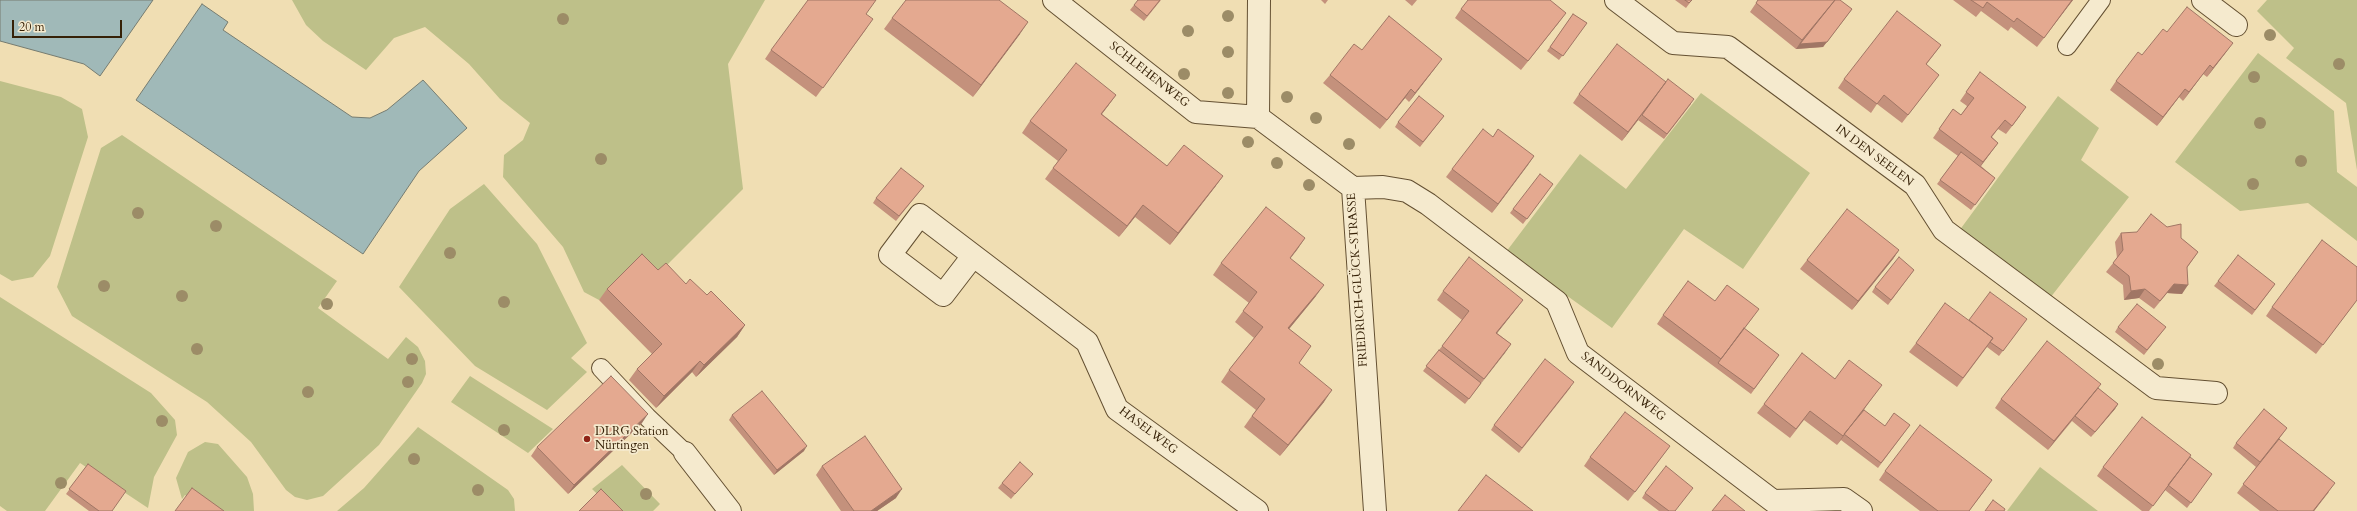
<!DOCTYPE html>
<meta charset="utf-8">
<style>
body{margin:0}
#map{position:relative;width:2357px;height:511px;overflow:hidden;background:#f0deb3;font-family:Cardo,serif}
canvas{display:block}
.scale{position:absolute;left:12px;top:20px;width:110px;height:18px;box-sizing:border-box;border:2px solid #362107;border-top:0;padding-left:5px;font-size:12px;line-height:14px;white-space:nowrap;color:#362107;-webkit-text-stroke:3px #f5eace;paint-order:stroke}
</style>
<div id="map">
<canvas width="2357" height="511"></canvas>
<div class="scale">20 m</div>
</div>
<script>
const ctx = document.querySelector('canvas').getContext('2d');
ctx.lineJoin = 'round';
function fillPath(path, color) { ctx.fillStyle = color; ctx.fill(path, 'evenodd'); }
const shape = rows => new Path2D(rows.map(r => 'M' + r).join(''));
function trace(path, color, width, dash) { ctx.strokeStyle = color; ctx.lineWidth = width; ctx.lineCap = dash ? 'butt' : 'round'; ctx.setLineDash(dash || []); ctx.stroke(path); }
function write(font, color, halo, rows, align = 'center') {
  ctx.font = font + ' Cardo,serif'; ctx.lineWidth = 3.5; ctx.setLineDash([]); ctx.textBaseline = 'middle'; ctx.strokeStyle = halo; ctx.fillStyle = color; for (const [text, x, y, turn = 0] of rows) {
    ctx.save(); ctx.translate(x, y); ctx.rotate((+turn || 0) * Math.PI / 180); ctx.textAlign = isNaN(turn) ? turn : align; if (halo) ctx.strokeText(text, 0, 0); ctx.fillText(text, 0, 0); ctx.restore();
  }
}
fillPath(shape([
 [292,0,765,0,728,64,743,189,650,282,634,266,599,300,584,292,563,247,503,177,504,155,523,140,530,123,500,99,469,64,425,27,394,38,366,70,323,41,306,25],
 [2267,0,2357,0,2357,170,2346,103,2286,58,2294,48,2257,11],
 [2258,53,2334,111,2337,172,2357,187,2357,241,2308,203,2240,211,2175,162],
 [0,81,61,97,82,109,88,137,50,256,33,277,12,281,0,274],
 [1701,93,1810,173,1743,269,1684,229,1612,328,1506,252,1580,154,1626,189],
 [2058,96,2099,128,2081,160,2129,197,2050,298,1959,231],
 [122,135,337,281,318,308,388,359,406,337,418,347,425,361,426,374,422,383,379,445,323,496,307,500,295,497,286,490,251,442,207,402,72,316,57,287,101,148],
 [484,184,537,244,587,343,571,358,587,372,547,410,475,366,399,287,450,209],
 [0,297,151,393,175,420,177,435,154,477,148,508,80,463,45,511,7,511,0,506],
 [470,376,553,429,528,453,451,402],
 [418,427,508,490,514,499,515,511,337,511,364,488],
 [205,442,218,444,247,477,253,494,254,511,207,511,185,495,182,499,176,478,188,452],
 [622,465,660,504,653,511,615,511,592,489],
 [2040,467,2098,511,2007,511]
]), '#bec089');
const water = shape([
 [0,0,153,0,100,76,84,64,0,41,0,0],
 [202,4,228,22,223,30,352,117,370,118,387,110,423,80,467,128,419,171,363,254,136,100,202,4]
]);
fillPath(water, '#a0b9b8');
trace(water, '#767c71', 1);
const service = shape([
 [2067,46,2101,0],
 [601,368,647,417,685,453]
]);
const minor = shape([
 [1054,0,1196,112,1258,117],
 [1259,0,1258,117,1353,188,1375,511],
 [1616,0,1673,43,1728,47,1915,185,1944,230,2156,388,2216,393],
 [2203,0,2236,25],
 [1353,188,1383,187,1407,191,1428,204,1557,302,1578,353,1773,501,1844,499,1861,511],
 [973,256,943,295,890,255,920,215,1087,342,1117,409,1257,511],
 [685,453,730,511]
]);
trace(service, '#645032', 20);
trace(minor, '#645032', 24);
trace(service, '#f5eace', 18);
trace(minor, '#f5eace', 22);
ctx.fillStyle = '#9c8c67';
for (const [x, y] of [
 [1228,16],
 [563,19],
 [1188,31],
 [2270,35],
 [1228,52],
 [2339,64],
 [1184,74],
 [2254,77],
 [1228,93],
 [1287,97],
 [1316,118],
 [2260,123],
 [1248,142],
 [1349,144],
 [601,159],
 [2301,161],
 [1277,163],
 [2253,184],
 [1309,185],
 [138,213],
 [216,226],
 [450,253],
 [104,286],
 [182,296],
 [504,302],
 [327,304],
 [197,349],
 [412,359],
 [2158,364],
 [408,382],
 [308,392],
 [162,421],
 [504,430],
 [414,459],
 [61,483],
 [478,490],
 [646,494]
]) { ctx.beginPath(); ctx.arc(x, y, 6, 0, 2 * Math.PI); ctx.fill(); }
fillPath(shape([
 [1161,0,1144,21,1130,10,1134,5],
 [1321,0,1328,0,1325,4],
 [1405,0,1417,0,1412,6],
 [1675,0,1692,0,1686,8],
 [1758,0,1852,9,1823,47,1796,49,1750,12],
 [1953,0,2073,0,2037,47,2011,27,2008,31,1981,11,1976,17],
 [1461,9,1560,21,1521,70,1455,18],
 [866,14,867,28,816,97,765,59,771,50],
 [1573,14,1587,23,1559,60,1547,51],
 [892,18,1020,34,973,97,884,29],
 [2167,32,2227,51,2207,77,2203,74,2183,101,2179,97,2157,126,2110,90,2116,81],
 [1941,45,1926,65,1932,84,1902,123,1877,104,1871,113,1838,88,1844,79],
 [1362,50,1436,67,1409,102,1405,98,1380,129,1323,83,1330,75],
 [1980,72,2020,116,2006,134,1998,129,1992,137,1998,143,1981,166,1995,178,1971,210,1937,184,1958,156,1933,138,1953,109,1961,115,1967,106,1960,101],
 [1579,94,1691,104,1664,139,1638,120,1646,110,1622,141,1573,103],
 [1116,95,1102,114,1167,166,1223,176,1215,187,1170,245,1135,217,1119,237,1045,179,1058,161,1022,133,1030,121],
 [1444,116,1420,147,1395,127,1398,122],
 [1493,137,1534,156,1492,213,1446,177,1452,169],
 [1553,184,1523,224,1510,213,1513,209],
 [920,191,896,221,873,203,876,198],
 [2121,233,2181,238,2198,252,2187,268,2182,294,2167,293,2154,309,2139,298,2124,300,2123,285,2106,272,2117,258,2115,242],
 [1305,238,1290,258,1316,296,1289,329,1311,346,1299,363,1324,402,1280,456,1244,427,1256,410,1221,382,1229,370,1254,338,1235,322,1249,303,1213,275,1221,263],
 [1899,250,1893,259,1852,310,1800,269,1807,260],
 [2357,267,2357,300,2316,354,2266,316,2272,307],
 [658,270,686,284,707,295,745,325,737,337,696,377,692,372,656,408,629,380,637,369,652,354,599,300,607,289],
 [1914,270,1888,305,1872,292,1875,287],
 [2218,281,2275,284,2252,315,2214,286],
 [1443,291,1523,300,1497,333,1511,344,1465,404,1423,371,1462,320,1437,300],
 [1715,301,1753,317,1744,329,1779,355,1751,394,1657,324,1663,315],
 [2027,319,1999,356,1987,347,1957,387,1909,352,1916,343,1969,320],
 [2118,327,2166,327,2144,355,2115,332],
 [1835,379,1875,394,1863,411,1885,426,1910,425,1878,468,1841,440,1837,445,1804,420,1790,438,1757,413,1764,404],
 [1571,387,1519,453,1491,430,1494,425],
 [2098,388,2118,404,2115,409,2091,437,2072,421,2048,450,1995,408,2001,399],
 [732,415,804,451,774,475,729,420],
 [642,423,568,494,531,456,537,447],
 [2287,428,2279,439,2329,492,2314,511,2260,511,2237,493,2256,467,2233,448,2236,443],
 [1663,454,1628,501,1584,466,1590,457],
 [2186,463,2212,474,2187,508,2165,490,2149,511,2142,511,2097,476,2103,467],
 [88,464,112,511,89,511,66,494],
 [822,466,896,498,877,511,841,511,816,475],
 [1885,471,1986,489,1969,511,1920,511,1879,480],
 [1033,474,1029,478,1011,499,998,488,1002,483],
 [1645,493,1676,511,1659,511,1642,498]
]), '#c4917c');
fillPath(shape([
 [2072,0,2073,0,2037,47,2044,38],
 [1852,9,1823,47,1796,49,1802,40],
 [1566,13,1560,21,1521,70,1528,61],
 [1028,22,1020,34,973,97,981,85],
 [2233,43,2227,51,2207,77,2213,68],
 [1442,59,1436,67,1409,102,1415,93],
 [2210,65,2203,74,2183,101,2189,92],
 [1411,89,1405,98,1380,129,1387,120],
 [2185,89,2179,97,2157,126,2163,117],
 [1660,91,1622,141,1628,132],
 [1116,95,1108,106,1093,125,1101,114],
 [1998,143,1977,171,1983,162],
 [1534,156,1528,165,1492,213,1498,204],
 [1223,176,1215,187,1170,245,1178,233],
 [1143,205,1135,217,1119,237,1127,226],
 [1305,238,1297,250,1282,269,1290,258],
 [1899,250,1893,259,1852,310,1858,301],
 [2174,284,2188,285,2182,294,2167,293,2154,309],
 [1324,285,1316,296,1280,340,1288,328],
 [2145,289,2139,298,2124,300,2131,291],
 [1523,300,1517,308,1490,342,1496,333],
 [745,325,737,337,696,377,704,365],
 [1511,344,1505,353,1465,404,1469,399],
 [700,361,692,372,656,408,664,396],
 [2101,384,2094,392,2048,450,2054,441],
 [1882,385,1875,394,1837,445,1843,436],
 [1332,390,1324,402,1280,456,1288,445],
 [2118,404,2115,409,2091,437,2095,432],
 [648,414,642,423,568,494,574,485],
 [807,446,804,451,774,475,777,470],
 [1670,446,1663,454,1628,501,1635,492],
 [2335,483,2314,511,2313,511],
 [902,489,896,498,877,511,871,511]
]), '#a07665');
const building = shape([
 [808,0,876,0,866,14,873,19,823,88,771,50,808,0],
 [906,0,999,0,1028,22,981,85,892,18,906,0],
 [1138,0,1160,0,1147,16,1134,5,1138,0],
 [1468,0,1550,0,1566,13,1528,61,1461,9,1468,0],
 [1685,0,1692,0,1689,3,1685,0],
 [1758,0,1835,0,1802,40,1756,3,1758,0],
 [1835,0,1840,0,1852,9,1827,42,1800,44,1835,0],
 [1971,0,2072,0,2044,38,2017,18,2014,22,1987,2,1983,8,1971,0],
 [2187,7,2233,43,2213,68,2210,65,2189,92,2185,89,2163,117,2116,81,2138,52,2142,55,2163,29,2167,32,2187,7],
 [1897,11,1941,45,1926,64,1939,75,1908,115,1884,95,1877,104,1844,79,1897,11],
 [1573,14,1587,23,1563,56,1550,47,1573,14],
 [1389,16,1442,59,1415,93,1411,89,1387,120,1330,75,1354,44,1362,50,1389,16],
 [1617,44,1666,82,1628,132,1579,94,1617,44],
 [1076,63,1116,95,1101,114,1167,166,1184,145,1223,176,1178,233,1143,205,1127,226,1053,168,1067,150,1030,121,1076,63],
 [1980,72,2026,107,2012,126,2005,120,1991,137,1998,143,1983,162,1939,129,1953,109,1961,115,1974,98,1966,92,1980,72],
 [1668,79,1694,99,1667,134,1642,115,1668,79],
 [1419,96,1444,116,1423,142,1398,122,1419,96],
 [1483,129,1493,137,1498,129,1534,156,1498,204,1452,169,1483,129],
 [1961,152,1995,178,1975,205,1940,180,1961,152],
 [901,168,924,186,899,216,876,198,901,168],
 [1540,174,1553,184,1527,219,1513,209,1540,174],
 [1266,207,1305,238,1290,258,1324,285,1288,328,1311,346,1299,363,1332,390,1288,445,1252,416,1265,399,1229,370,1263,327,1243,311,1257,292,1221,263,1266,207],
 [1847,209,1899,250,1858,301,1807,260,1847,209],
 [2151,214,2167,227,2181,224,2181,238,2198,252,2187,267,2188,285,2174,284,2160,301,2145,289,2131,291,2129,276,2113,263,2123,250,2121,233,2137,232,2151,214],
 [2322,240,2357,267,2357,300,2323,345,2272,307,2322,240],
 [642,254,658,270,666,263,686,284,690,279,707,295,711,291,745,325,704,365,700,361,664,396,637,369,662,344,607,289,642,254],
 [2238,255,2275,284,2255,310,2218,281,2238,255],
 [1469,257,1523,300,1496,333,1511,344,1484,379,1442,346,1469,311,1443,291,1469,257],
 [1899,257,1914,270,1891,300,1875,287,1899,257],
 [1688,281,1715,301,1727,285,1759,309,1721,359,1663,315,1688,281],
 [1990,292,2027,319,2003,351,1990,342,1993,338,1969,320,1990,292],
 [1945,303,1993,338,1963,378,1916,343,1945,303],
 [2137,304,2166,327,2147,350,2118,327,2137,304],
 [1744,328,1779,355,1754,389,1718,363,1744,328],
 [2047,341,2101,384,2054,441,2001,399,2047,341],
 [1439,350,1481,383,1469,399,1426,366,1439,350],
 [1802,353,1835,379,1849,360,1882,385,1843,436,1810,411,1796,429,1764,404,1802,353],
 [1545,359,1574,382,1522,448,1494,425,1545,359],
 [611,376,648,414,574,485,537,447,611,376],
 [2098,388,2118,404,2095,432,2075,416,2098,388],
 [762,391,807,446,777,470,732,415,762,391],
 [2264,409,2287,428,2260,462,2236,443,2264,409],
 [1864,410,1885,426,1894,413,1910,425,1881,463,1844,434,1864,410],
 [1625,412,1670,446,1635,492,1590,457,1625,412],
 [2142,417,2191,455,2153,506,2103,467,2142,417],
 [1920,425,1992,480,1969,511,1938,511,1885,471,1920,425],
 [865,436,902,489,871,511,854,511,822,466,865,436],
 [2279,439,2335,483,2313,511,2278,511,2243,484,2279,439],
 [2190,457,2212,474,2191,503,2168,485,2190,457],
 [1020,462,1033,474,1015,494,1002,483,1020,462],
 [88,464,126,491,112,511,99,511,69,489,88,464],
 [1666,466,1693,488,1675,511,1669,511,1645,493,1666,466],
 [1486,475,1533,511,1458,511,1486,475],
 [192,488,224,511,175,511,192,488],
 [601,489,623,511,579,511,601,489],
 [1725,495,1745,511,1712,511,1725,495],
 [1993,500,2005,509,2004,511,1985,511,1993,500]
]);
fillPath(building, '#e4a990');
trace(building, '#a07665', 1);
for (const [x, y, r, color] of [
 [587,439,4,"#8f2418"]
]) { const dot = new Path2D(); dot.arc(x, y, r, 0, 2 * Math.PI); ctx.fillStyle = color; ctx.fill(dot); trace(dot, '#f5eace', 1.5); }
write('12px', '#362107', '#f5eace', [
 ["SCHLEHENWEG",1149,75,38],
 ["IN DEN SEELEN",1874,156,37],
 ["FRIEDRICH-GLÜCK-STRASSE",1358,280,-94],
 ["SANDDORNWEG",1623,387,38],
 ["HASELWEG",1148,431,37]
]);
write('12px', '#362107', '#f5eace', [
 ["DLRG Station",595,432],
 ["Nürtingen",595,446]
], 'left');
</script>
